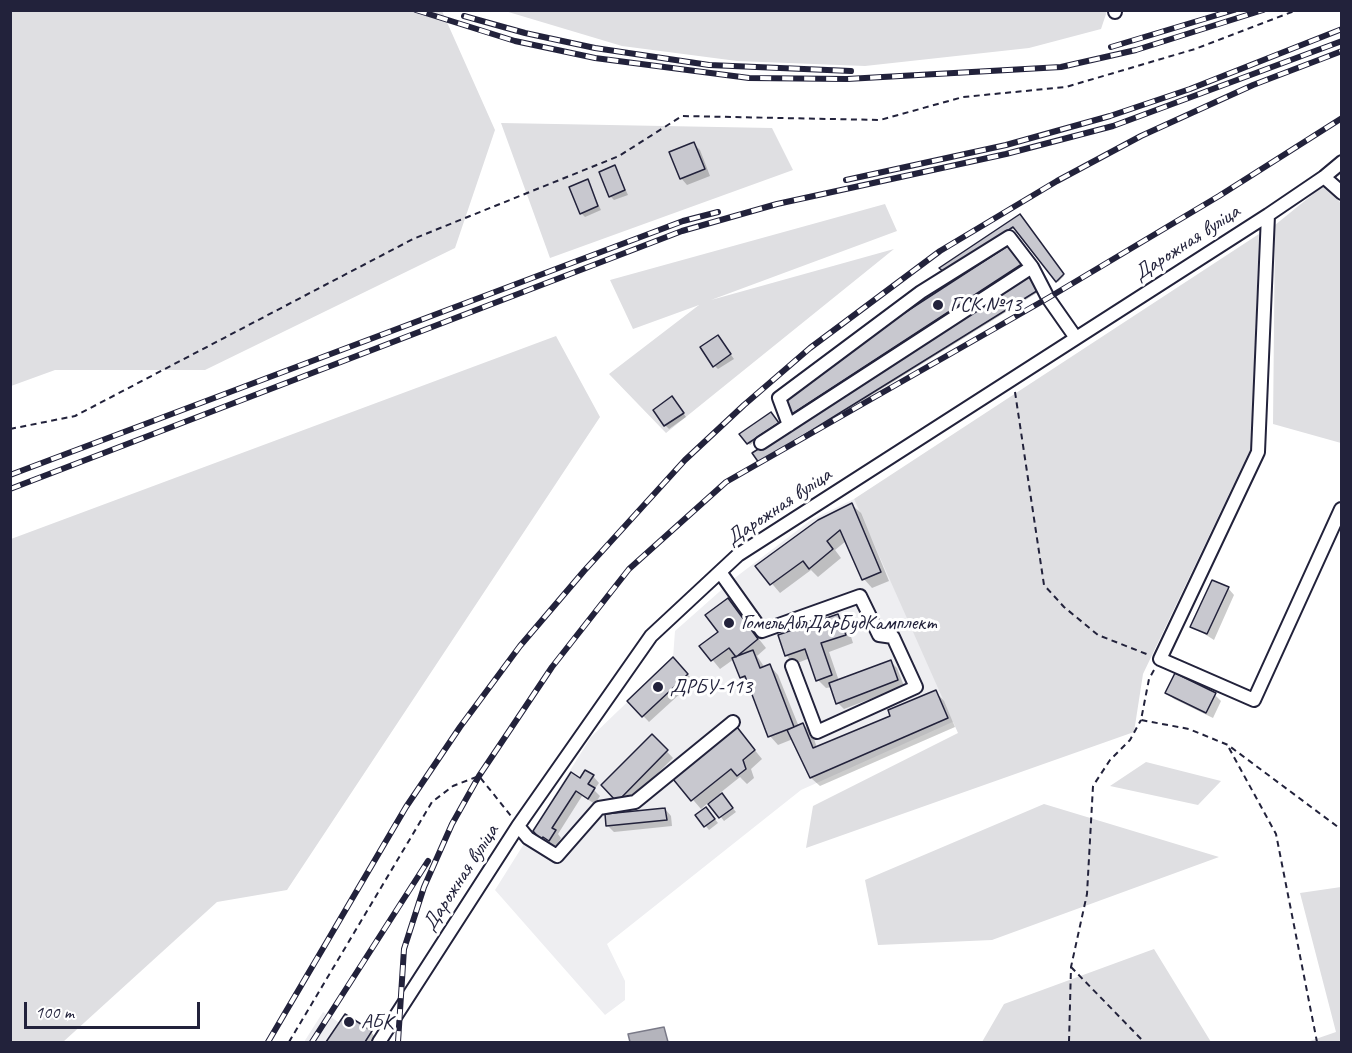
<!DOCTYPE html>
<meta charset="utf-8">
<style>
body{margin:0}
#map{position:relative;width:1352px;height:1053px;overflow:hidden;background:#fff;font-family:Caveat,sans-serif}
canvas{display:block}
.frame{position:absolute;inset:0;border:12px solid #22223b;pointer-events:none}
.scale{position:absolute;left:24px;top:1002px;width:176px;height:27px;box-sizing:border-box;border:3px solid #22223b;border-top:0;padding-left:8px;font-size:18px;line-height:21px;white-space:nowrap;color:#22223b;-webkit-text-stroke:4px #fff;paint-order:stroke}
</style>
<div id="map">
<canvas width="1352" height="1053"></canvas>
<div class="frame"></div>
<div class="scale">100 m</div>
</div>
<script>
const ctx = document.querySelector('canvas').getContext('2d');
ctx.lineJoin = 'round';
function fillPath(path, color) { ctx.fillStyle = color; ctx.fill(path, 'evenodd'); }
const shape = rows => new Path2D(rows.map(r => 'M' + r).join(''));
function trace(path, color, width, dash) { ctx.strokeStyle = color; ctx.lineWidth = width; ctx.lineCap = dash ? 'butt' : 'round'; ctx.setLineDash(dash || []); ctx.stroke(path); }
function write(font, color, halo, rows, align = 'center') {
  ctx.font = font + ' Caveat,sans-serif'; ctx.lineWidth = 6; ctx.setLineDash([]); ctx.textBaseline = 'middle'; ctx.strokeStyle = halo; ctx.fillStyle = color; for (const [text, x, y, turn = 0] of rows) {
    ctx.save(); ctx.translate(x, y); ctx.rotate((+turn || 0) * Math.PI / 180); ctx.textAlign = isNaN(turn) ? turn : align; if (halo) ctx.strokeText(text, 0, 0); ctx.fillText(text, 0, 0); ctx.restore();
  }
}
fillPath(shape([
 [854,499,957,720,801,790,607,944,625,981,625,1000,605,1015,495,890,591,737,673,658,675,631,736,577,811,520],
 [323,1012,369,1042,304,1042]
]), '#eeeef1');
fillPath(shape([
 [10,11,442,11,495,130,455,248,205,370,55,370,11,386],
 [505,11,1107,11,1101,29,1029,48,865,66,737,61,622,46],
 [501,123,772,128,793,170,550,258],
 [1323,186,1341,203,1341,443,1273,424,1275,225],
 [885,204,897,231,711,300,894,249,666,433,609,374,699,305,633,329,610,280],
 [1259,234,1251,448,1143,674,1134,732,806,848,813,806,958,733,854,499],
 [556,336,600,417,287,890,217,902,63,1042,11,1042,11,539],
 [1146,762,1221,781,1198,805,1110,786],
 [1044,804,1219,857,992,940,878,945,865,880],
 [1341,887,1341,1042,1307,1042,1336,1032,1300,893],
 [1154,949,1211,1042,982,1042,1004,1004]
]), '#dfdfe2');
const water = shape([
 [664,1027,668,1042,630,1042,628,1034,664,1027]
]);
fillPath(water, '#b4b4bc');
trace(water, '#7a7a88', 1.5);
fillPath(shape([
 [693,143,700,150,710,176,687,185,681,178],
 [615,167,628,195,614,200,610,196],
 [587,181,601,210,585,217,581,213],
 [1021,218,1064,276,1058,282,1016,227,946,273],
 [1010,248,1022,266,793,413],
 [1030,276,1040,291,762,463,754,454],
 [721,341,734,359,718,369,715,366],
 [676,402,686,417,669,429,665,425],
 [773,416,779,425,750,445,741,435],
 [852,505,861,513,889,581,872,588,864,579,846,541,835,550,841,558,818,577,811,570,780,593,757,566],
 [1228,588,1234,595,1214,640,1192,626],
 [728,600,766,648,757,656,765,668,770,666,778,675,799,727,803,724,812,733,817,748,892,716,936,692,944,701,955,727,820,786,811,778,793,739,778,745,770,736,750,686,741,677,734,659,720,669,701,646,720,632],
 [838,616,847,624,853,643,829,652,839,681,890,661,897,668,904,686,844,709,838,703,832,687,826,688,818,680,810,658,795,664,786,655],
 [673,660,694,681,649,722,629,701],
 [1167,693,1215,695,1221,701,1213,718,1174,699],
 [652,736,673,758,624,807,603,785],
 [745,738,762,759,751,769,754,778,747,784,740,777,720,793,736,812,724,821,709,802,701,809,675,779],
 [593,776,599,783,594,790,600,796,595,804,582,796,558,834,561,838,556,846,550,843,548,845,535,831,581,780],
 [665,809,671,816,672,826,614,832,608,826],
 [710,813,718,823,709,830,697,815],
 [345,1016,371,1032,379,1042,328,1042]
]), '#0003');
const building = shape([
 [694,142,705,169,680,179,669,152,694,142],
 [615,165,625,190,609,197,599,172,615,165],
 [588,179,598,206,580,214,569,187,588,179],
 [1020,214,1064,274,1056,282,1013,227,944,272,939,268,1020,214],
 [1009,245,1022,264,792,414,783,400,855,345,1009,245],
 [1031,274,1040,289,759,463,752,453,1031,274],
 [718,335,731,354,713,367,700,347,718,335],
 [672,396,684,413,664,426,653,410,672,396],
 [771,412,779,423,747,444,739,434,771,412],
 [852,503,881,572,862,580,840,530,827,541,833,549,809,569,803,561,770,585,755,566,818,520,852,503],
 [1212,580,1229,587,1207,634,1190,627,1212,580],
 [728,598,758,639,736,657,729,648,711,661,699,646,718,632,705,615,728,598],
 [838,614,846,635,821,643,832,675,816,681,805,649,785,656,778,635,838,614],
 [753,650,760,668,770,664,794,727,768,737,745,676,740,678,732,658,753,650],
 [673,657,688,674,642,717,627,701,673,657],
 [891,660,898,680,836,704,829,683,891,660],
 [1175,673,1216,693,1206,713,1165,693,1175,673],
 [936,690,948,718,810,778,787,730,803,723,813,748,890,716,888,710,936,690],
 [737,727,755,750,743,760,746,769,737,776,731,769,691,801,673,779,737,727],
 [652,734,668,750,617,802,601,785,652,734],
 [585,770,594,775,588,784,595,788,588,799,576,791,552,828,556,830,549,841,543,837,541,840,533,831,571,772,580,778,585,770],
 [722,793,733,808,719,818,708,804,722,793],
 [706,807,715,819,704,827,695,815,706,807],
 [665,808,667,820,606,826,605,814,665,808],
 [345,1014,372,1031,365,1042,326,1042,345,1014]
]);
fillPath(building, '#c8c8cf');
trace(building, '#22223b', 1.5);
const minor = shape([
 [1115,10,1115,12],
 [1324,177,1342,193],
 [1268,215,1258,452,1160,659,1254,700,1341,509],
 [789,425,779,398,921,292,1009,237,1032,267],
 [761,443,1032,267,1048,298,1076,338],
 [720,572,762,631,860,596,879,635,893,637,916,687,817,732,792,666],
 [518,826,528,838,557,856,599,808,635,802,733,722],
 [379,1042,518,826,651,636,738,555,1268,215,1324,177,1342,162]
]);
trace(minor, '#22223b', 16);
trace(shape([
 [1015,392,1044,585,1064,607,1098,635,1149,655],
 [10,429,75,416,413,239,619,156,682,116,880,120,963,97,1066,87,1195,49,1297,10],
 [1154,670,1149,679,1141,720,1189,729,1228,745,1342,830],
 [1229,748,1276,834,1317,1042],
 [1071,967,1144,1042],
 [289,1042,432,802,453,786,479,776,511,816],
 [1069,1042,1071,967,1087,894,1093,786,1110,760,1130,740,1141,720]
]), '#22223b', 2, [6, 4.5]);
trace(minor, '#fff', 12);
const rail = shape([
 [416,10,515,41,595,58,749,78,847,79,1061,67,1136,50,1263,10],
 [464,16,525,33,595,48,709,65,851,71],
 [1111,47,1234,10],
 [846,180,1006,145,1110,116,1190,89,1342,29],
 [10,475,683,221,718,212],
 [10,489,682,231,777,204,1006,154,1113,126,1342,41],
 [268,1042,406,807,460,727,520,646,584,571,685,460,744,405,810,348,940,251,1057,181,1141,136,1253,85,1342,51],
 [312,1042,428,861],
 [398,1042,404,949,424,887,452,824,479,776,552,667,629,569,726,482,1048,298,1219,196,1342,118]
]);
trace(rail, '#22223b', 6);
trace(rail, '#fff', 4, [11]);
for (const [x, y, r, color] of [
 [938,305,6,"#22223b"],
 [729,623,6,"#22223b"],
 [658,687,6,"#22223b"],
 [349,1022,6,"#22223b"]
]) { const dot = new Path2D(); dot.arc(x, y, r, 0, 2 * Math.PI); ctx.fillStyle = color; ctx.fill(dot); trace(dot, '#fff', 2); }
write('21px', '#22223b', '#fff', [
 ["Дарожная вуліца",1187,243,-33],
 ["Дарожная вуліца",779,507,-34],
 ["Дарожная вуліца",461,878,-57]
]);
write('21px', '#22223b', '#fff', [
 ["ГСК №13",950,305],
 ["ГомельАблДарБудКамплект",741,623],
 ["ДРБУ-113",670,687],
 ["АБК",361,1022]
], 'left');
</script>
